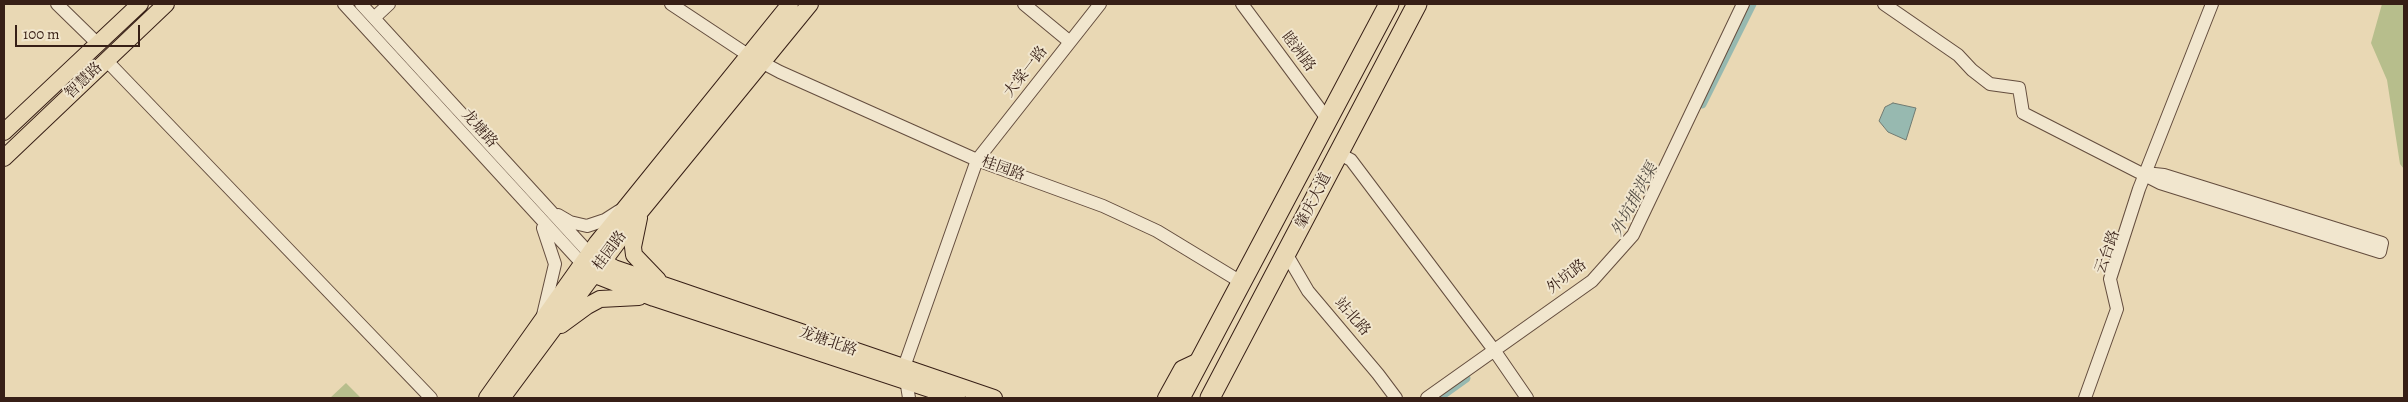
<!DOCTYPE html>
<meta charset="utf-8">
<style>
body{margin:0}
#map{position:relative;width:2408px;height:402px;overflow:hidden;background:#e9d8b4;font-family:Alegreya,serif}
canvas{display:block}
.frame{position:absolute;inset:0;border:5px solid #371f16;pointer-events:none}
.scale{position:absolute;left:15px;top:25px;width:125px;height:22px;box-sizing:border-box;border:2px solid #371f16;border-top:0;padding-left:6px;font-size:15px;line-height:18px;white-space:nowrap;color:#371f16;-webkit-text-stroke:4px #f1e6ce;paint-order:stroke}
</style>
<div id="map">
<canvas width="2408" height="402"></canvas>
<div class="frame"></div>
<div class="scale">100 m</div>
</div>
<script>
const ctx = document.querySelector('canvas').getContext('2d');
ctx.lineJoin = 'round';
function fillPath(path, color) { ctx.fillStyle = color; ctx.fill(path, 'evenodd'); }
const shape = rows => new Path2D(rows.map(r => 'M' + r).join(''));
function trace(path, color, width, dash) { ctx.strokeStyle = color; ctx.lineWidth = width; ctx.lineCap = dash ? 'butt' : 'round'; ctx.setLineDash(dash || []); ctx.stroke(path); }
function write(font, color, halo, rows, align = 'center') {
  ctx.font = font + ' Alegreya,"Noto Serif SC",serif'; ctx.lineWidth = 4; ctx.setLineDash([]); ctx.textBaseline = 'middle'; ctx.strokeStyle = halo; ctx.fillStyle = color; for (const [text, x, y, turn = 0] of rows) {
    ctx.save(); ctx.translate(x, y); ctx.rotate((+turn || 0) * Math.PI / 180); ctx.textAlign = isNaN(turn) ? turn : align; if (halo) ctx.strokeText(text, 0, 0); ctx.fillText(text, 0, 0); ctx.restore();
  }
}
fillPath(shape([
 [2382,4,2404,4,2404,169,2400,164,2387,80,2371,43],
 [346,383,361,398,330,398]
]), '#b7be8c');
const water = shape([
 [1893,103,1916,108,1906,140,1888,132,1879,121,1885,107,1893,103]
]);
fillPath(water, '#97b9b0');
trace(water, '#717b72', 1);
trace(shape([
 [1702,104,1752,4],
 [1438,398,1466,378]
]), '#97b9b0', 9);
const minor = shape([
 [57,4,98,44],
 [344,4,587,269],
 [361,4,589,253],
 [671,4,748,55,780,72,977,160,1103,206,1157,231,1241,282],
 [1024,4,1070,42],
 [1242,4,1328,120],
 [1884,4,1958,55,1972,70,1990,84,2019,88,2023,113,2160,183,2380,252,2382,243,2164,175,2145,173],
 [374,18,389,4],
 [106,60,431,398],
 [1338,153,1351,160,1494,350,1527,398],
 [558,215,570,222,587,226,605,220,619,211],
 [1287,255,1308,291,1378,374,1396,398],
 [543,315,555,264,543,228],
 [909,398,904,367,977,160,1100,4],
 [1427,398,1592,281,1633,235,1743,4],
 [2085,398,2117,309,2110,279,2139,189,2212,4]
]);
const major = shape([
 [4,132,140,4],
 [4,158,166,4],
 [639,218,633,247,634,255,658,280],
 [593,256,614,268,994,398],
 [593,274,654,298,957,398],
 [561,325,587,306,600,299,639,297],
 [487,398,597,243,790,4],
 [502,398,640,212,810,4],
 [1166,398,1182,369,1199,361]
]);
const highway = shape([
 [1180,398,1389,4],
 [1210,398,1417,4]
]);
trace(minor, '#644d3e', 14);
trace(major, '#371f16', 18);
trace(highway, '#371f16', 21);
trace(minor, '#f1e6ce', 12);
trace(major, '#e9d8b4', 16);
trace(highway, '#e9d8b4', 19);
write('15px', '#371f16', '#f1e6ce', [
 ["睦洲路",1298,52,53],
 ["大棠一路",1026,72,-52],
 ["智慧路",84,81,-44],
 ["龙塘路",479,129,48],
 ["桂园路",1003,169,20],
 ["肇庆大道",1314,201,-63],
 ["桂园路",610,251,-53],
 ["云台路",2108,252,-70],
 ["外坑路",1567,277,-38],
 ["站北路",1352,317,49],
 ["龙塘北路",828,342,19]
]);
write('italic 16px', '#544d44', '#f1e6ce', [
 ["外坑排洪渠",1635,200,-62]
]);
</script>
